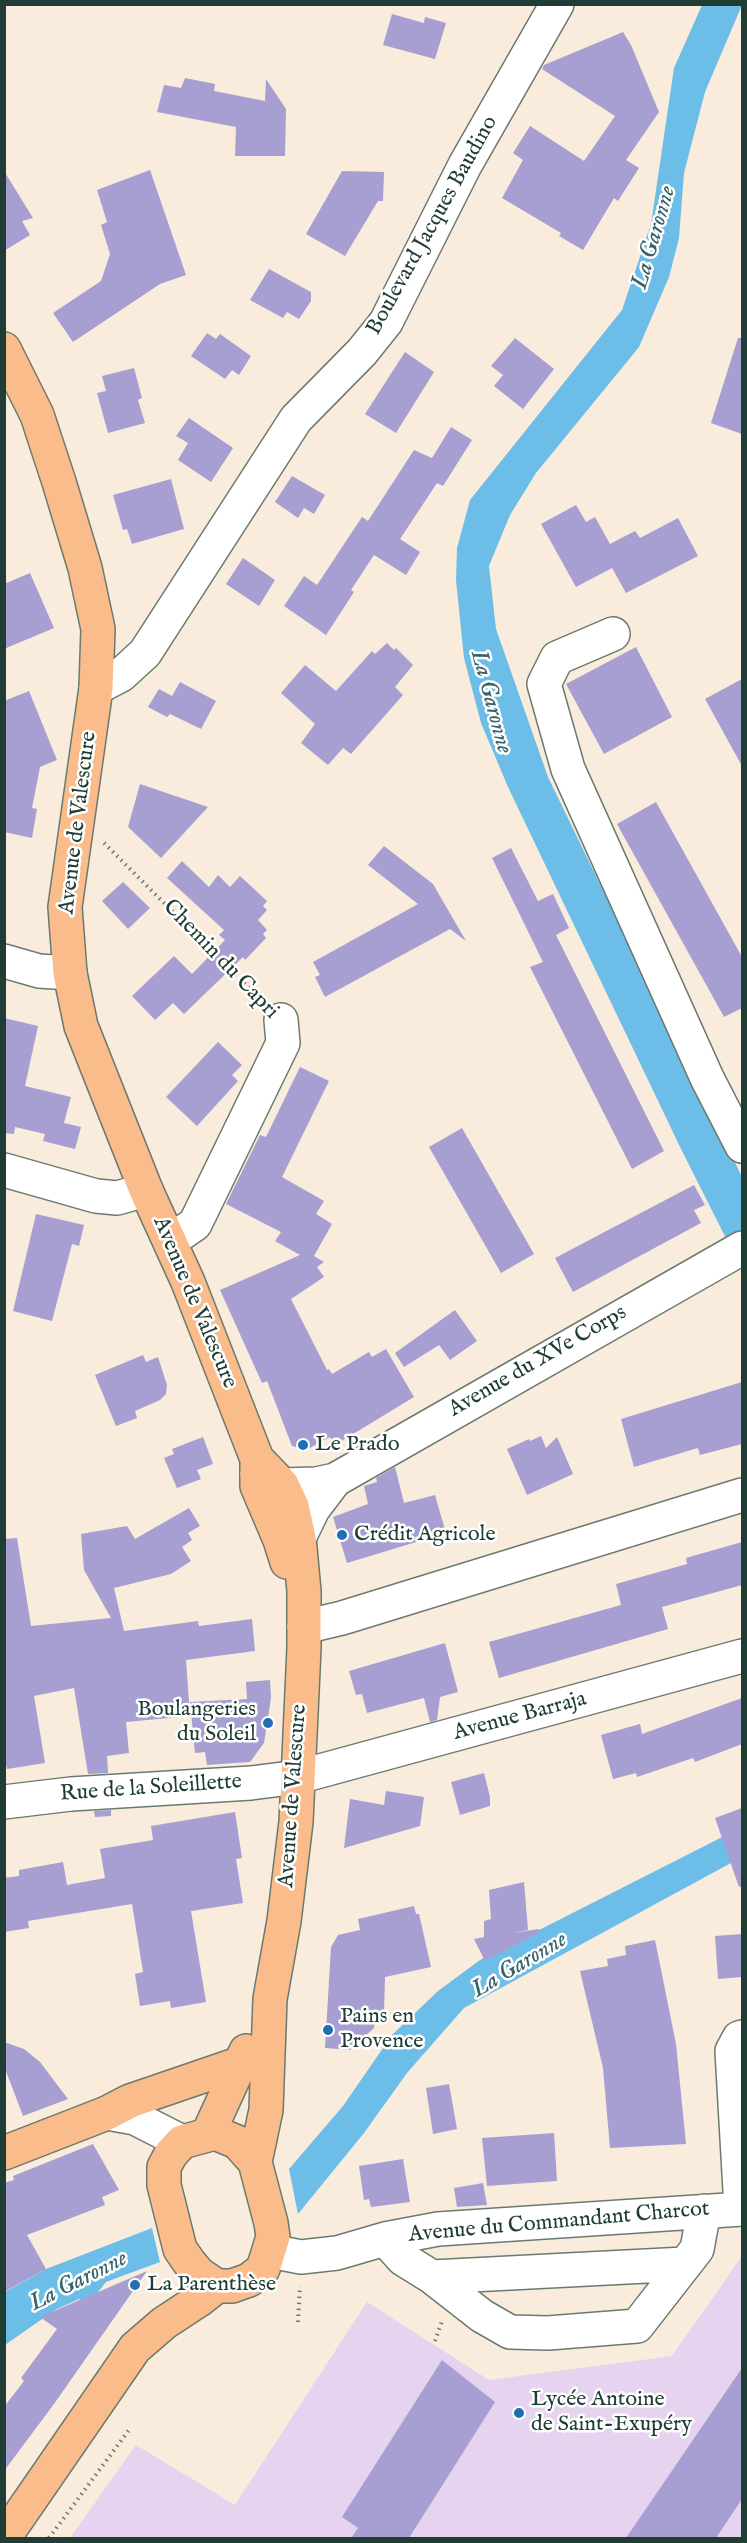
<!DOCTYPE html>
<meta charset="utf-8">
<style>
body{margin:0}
#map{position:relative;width:747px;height:2543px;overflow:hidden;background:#f9ecdc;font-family:"IM FELL English",serif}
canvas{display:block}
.frame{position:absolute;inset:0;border:6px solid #1f3d34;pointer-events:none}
</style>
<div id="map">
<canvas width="747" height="2543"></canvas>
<div class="frame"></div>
</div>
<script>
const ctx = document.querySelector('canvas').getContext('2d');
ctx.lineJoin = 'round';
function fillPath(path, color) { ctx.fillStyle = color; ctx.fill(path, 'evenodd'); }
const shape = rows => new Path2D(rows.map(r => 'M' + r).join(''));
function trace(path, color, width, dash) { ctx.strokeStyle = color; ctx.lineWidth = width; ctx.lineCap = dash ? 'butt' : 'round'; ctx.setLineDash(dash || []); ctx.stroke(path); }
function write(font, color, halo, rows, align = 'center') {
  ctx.font = font + ' "IM FELL English",serif'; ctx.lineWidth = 5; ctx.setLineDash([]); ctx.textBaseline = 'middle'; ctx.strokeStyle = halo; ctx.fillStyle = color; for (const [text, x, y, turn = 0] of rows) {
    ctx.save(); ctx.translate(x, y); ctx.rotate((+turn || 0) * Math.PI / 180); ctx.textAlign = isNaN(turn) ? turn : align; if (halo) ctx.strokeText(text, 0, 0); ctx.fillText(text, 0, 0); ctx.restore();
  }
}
fillPath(shape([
 [742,2256,742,2538,70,2538,136,2445,235,2505,367,2302,489,2380,672,2356]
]), '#e6d3f0');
fillPath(shape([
 [702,5,742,5,705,92,684,173,679,238,669,277,639,347,536,473,510,515,489,566,496,629,548,777,742,1177,742,1270,681,1149,508,787,481,723,464,658,456,580,457,548,470,500,622,310,651,224,674,68],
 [742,1827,742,1857,464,2008,407,2073,364,2133,298,2214,289,2169,343,2106,392,2035,438,1991,480,1960],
 [152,2228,160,2262,106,2282,88,2305,79,2299,55,2310,5,2345,5,2292,46,2269]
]), '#6cbde8');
fillPath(shape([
 [392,14,424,23,425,17,446,23,435,59,383,45],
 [623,32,631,45,659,112,626,160,639,168,618,201,614,198,583,250,559,236,561,233,502,198,523,160,513,153,530,126,584,161,615,116,542,69,544,65],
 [185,78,215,84,214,91,265,101,266,79,286,109,285,156,235,156,236,127,157,112,164,85,181,88],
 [150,170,186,275,160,284,73,342,53,313,101,281,110,254,101,225,107,222,97,190],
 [4,171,33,218,22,221,30,235,4,251],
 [342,171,384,172,383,201,378,201,345,256,306,234],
 [269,269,311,292,311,301,299,319,287,312,283,318,250,300],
 [207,333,216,339,220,334,251,356,239,375,232,370,225,379,191,356],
 [515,338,554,369,523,409,494,386,503,375,491,366],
 [738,338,742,338,742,434,711,423],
 [405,352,434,372,396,433,365,414],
 [134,368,142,398,138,400,145,423,108,433,97,393,106,391,102,376],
 [189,418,233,448,211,482,178,460,188,443,176,436],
 [451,427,472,440,443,486,437,483,400,539,420,552,406,575,374,555,351,590,354,592,326,635,284,606,304,576,317,585,362,517,368,521,414,450,432,458],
 [292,476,325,495,314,514,304,508,298,518,275,502],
 [171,479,184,529,132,544,127,529,123,530,113,495],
 [576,505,586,522,595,517,610,544,635,531,640,538,678,518,698,556,626,593,612,568,576,587,541,524],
 [243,558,275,580,259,606,226,584],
 [30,573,54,628,4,649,4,584],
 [387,643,394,650,396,648,413,665,395,687,403,695,351,754,343,748,328,765,301,743,315,724,281,693,305,665,336,691,372,651,375,654],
 [636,647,672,717,604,754,566,684],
 [742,679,742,766,705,699],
 [180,682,216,701,201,729,170,714,167,717,148,707,159,689,172,696],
 [29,691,57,760,40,767,32,808,37,809,32,838,4,832,4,701],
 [140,784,208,807,161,858,128,827],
 [656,802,742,957,742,1008,724,1017,617,824],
 [384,846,433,884,466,941,450,929,325,997,315,977,320,975,313,962,418,904,368,865],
 [511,848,538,901,553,894,569,928,556,935,664,1151,632,1169,530,967,543,962,492,858],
 [182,861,209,887,218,875,230,887,240,876,267,901,263,906,267,910,258,920,267,930,263,934,266,938,245,960,243,957,184,1014,173,1003,155,1020,132,996,174,956,192,974,225,940,219,935,224,930,167,878],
 [123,882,150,908,128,929,102,901],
 [4,1018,38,1026,25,1086,71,1097,64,1123,81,1127,75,1149,43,1141,45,1134,15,1127,14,1134,4,1133],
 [218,1042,242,1065,232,1075,238,1081,197,1126,166,1097],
 [300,1067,329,1081,282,1177,324,1201,316,1214,332,1224,314,1256,324,1262,317,1267,324,1277,291,1299,327,1370,329,1369,332,1374,369,1352,372,1357,386,1349,414,1397,335,1445,330,1437,306,1450,292,1446,267,1381,262,1383,220,1290,300,1255,275,1241,281,1232,226,1204,260,1135,266,1137],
 [462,1128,534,1254,501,1273,429,1147],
 [694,1185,705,1205,694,1210,701,1223,573,1292,555,1258],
 [36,1214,84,1225,79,1246,72,1244,52,1321,13,1311],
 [455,1310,477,1341,450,1360,439,1345,404,1367,395,1353],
 [143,1355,146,1362,158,1357,167,1385,166,1394,160,1400,135,1411,137,1418,116,1426,95,1375],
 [742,1382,742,1444,700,1455,698,1448,634,1467,621,1419],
 [541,1436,546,1448,557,1437,573,1474,527,1495,507,1449,529,1439,530,1441],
 [203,1437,213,1464,197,1470,201,1479,177,1488,164,1458,174,1454,172,1449],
 [395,1467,404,1503,435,1495,446,1533,347,1563,333,1517,368,1504,364,1486,377,1482,376,1478],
 [189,1508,200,1526,188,1533,192,1540,182,1547,191,1561,171,1574,114,1588,124,1631,198,1621,199,1626,252,1619,255,1651,186,1660,190,1716,126,1722,129,1753,107,1756,108,1773,88,1774,74,1688,34,1696,45,1763,7,1769,4,1755,4,1539,17,1538,31,1626,111,1618,84,1570,81,1534,127,1526,135,1539],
 [742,1542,742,1585,662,1607,668,1629,499,1678,489,1642,621,1605,616,1584,687,1564,686,1558],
 [445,1643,458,1692,440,1697,437,1720,430,1722,424,1698,367,1713,362,1694,356,1695,349,1671],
 [270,1680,271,1698,264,1743,250,1762,207,1765,205,1752,195,1753,190,1702,247,1699,246,1682],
 [742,1698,742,1744,695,1762,693,1758,637,1777,636,1773,613,1779,601,1735,640,1724,642,1734],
 [484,1773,490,1797,490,1806,460,1815,451,1782],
 [386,1791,424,1797,420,1826,344,1848,350,1799,384,1805],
 [742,1808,742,1886,739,1887,715,1818],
 [111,1810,111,1816,95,1817,94,1811],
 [235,1812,242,1858,236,1859,243,1903,191,1911,206,2002,171,2008,170,2001,140,2006,135,1974,143,1972,132,1904,28,1921,29,1928,4,1932,4,1878,19,1876,19,1870,63,1862,67,1885,105,1878,100,1849,153,1840,151,1826],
 [524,1882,528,1930,512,1933,539,1929,540,1932,485,1961,474,1939,484,1937,484,1921,491,1919,489,1890],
 [414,1906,416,1914,419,1914,431,1967,385,1977,384,2013,377,2013,374,2028,364,2037,364,2047,351,2046,351,2050,325,2048,331,1947,338,1935,360,1930,358,1919],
 [742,1934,742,1977,718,1979,715,1936],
 [655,1940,676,2044,686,2144,610,2148,603,2068,580,1971,608,1966,607,1959,626,1955,625,1946],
 [4,2042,24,2049,40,2062,68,2099,23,2116,4,2066],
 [449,2084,457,2129,433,2134,426,2088],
 [554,2133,557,2181,487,2186,482,2138],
 [93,2144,119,2190,102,2197,105,2205,27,2235,46,2269,4,2292,4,2183,14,2180,13,2176],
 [403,2159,410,2202,371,2207,369,2199,364,2200,359,2166],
 [483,2183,487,2205,457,2207,454,2188],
 [147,2271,54,2404,4,2471,4,2407,24,2381,21,2378,57,2329,40,2317],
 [442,2360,495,2402,409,2538,351,2538,358,2528,342,2517],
 [742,2368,742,2499,716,2538,626,2538]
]), '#a79ed2');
const minor = shape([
 [613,634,557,658,544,684,568,769,707,1078,742,1146],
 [96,688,121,675,145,653,296,419,362,352,386,322,465,165,557,4],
 [4,961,39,971,70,973],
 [4,1170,96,1196,117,1198,146,1190],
 [170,1241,195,1224,283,1043,281,1020],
 [257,1474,268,1481,282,1485,316,1484,335,1480,742,1248],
 [299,1538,313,1509,335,1480],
 [304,1627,342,1618,742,1495],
 [4,1802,71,1794,251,1783,298,1777,742,1656],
 [107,2113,135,2118,182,2142],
 [741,2208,732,2051,739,2038,742,2037],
 [385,2239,403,2259,432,2277,482,2316,510,2332,548,2333,637,2326,697,2249,704,2211],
 [270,2251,301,2257,337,2253,385,2239,438,2229,742,2209],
 [432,2277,685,2264]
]);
const major = shape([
 [4,349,37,415,59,482,85,568,98,629,96,688,65,907,70,973,81,1026,146,1190,188,1282,257,1459,282,1485,292,1506,299,1538,304,1591,304,1648,296,1822,284,1921,270,1999,266,2110,255,2162],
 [257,1459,257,1486,280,1540,287,1562],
 [215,2133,237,2142,255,2162,271,2223,273,2237,263,2269,249,2280,232,2286,217,2286,199,2274,189,2262,180,2249,164,2185,164,2167,171,2154,182,2142,215,2133],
 [208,2134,246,2051],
 [4,2153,107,2113,130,2101,241,2063],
 [4,2538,135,2348,164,2323,199,2300,217,2286]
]);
trace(minor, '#6b7a6f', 36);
trace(major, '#6b7a6f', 36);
trace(shape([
 [104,843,262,1001],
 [298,2322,300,2286],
 [435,2341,442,2321],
 [49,2538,129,2430]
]), '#6b7a6f', 4, [1.5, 4.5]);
trace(minor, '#fff', 33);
trace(major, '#fabc8b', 33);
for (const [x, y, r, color] of [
 [303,1445,6,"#1f6fb2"],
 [342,1535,6,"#1f6fb2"],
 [268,1723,6,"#1f6fb2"],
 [328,2030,6,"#1f6fb2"],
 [135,2285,6,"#1f6fb2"],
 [519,2413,6,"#1f6fb2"]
]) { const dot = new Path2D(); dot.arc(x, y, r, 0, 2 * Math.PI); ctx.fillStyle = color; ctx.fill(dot); trace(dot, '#fff', 2); }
write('22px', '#1f3d34', '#fff', [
 ["Boulevard Jacques Baudino",433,226,-61],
 ["Avenue de Valescure",79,823,-83],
 ["Chemin du Capri",220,960,46],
 ["Avenue de Valescure",194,1303,67],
 ["Avenue du XVe Corps",538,1362,-30],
 ["Avenue Barraja",520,1717,-15],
 ["Rue de la Soleillette",151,1789,-4],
 ["Avenue de Valescure",294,1796,-86],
 ["Avenue du Commandant Charcot",559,2223,-5]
]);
write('22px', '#1f3d34', '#fff', [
 ["Le Prado",315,1445],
 ["Crédit Agricole",354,1535],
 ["Boulangeries",256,1710,"right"],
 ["du Soleil",256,1735,"right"],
 ["Pains en",340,2017],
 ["Provence",340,2042],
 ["La Parenthèse",147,2285],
 ["Lycée Antoine",531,2400],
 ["de Saint-Exupéry",531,2425]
], 'left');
write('italic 24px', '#36636a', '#fff', [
 ["La Garonne",655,238,-74],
 ["La Garonne",490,702,75],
 ["La Garonne",520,1966,-31],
 ["La Garonne",79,2282,-27]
]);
</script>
